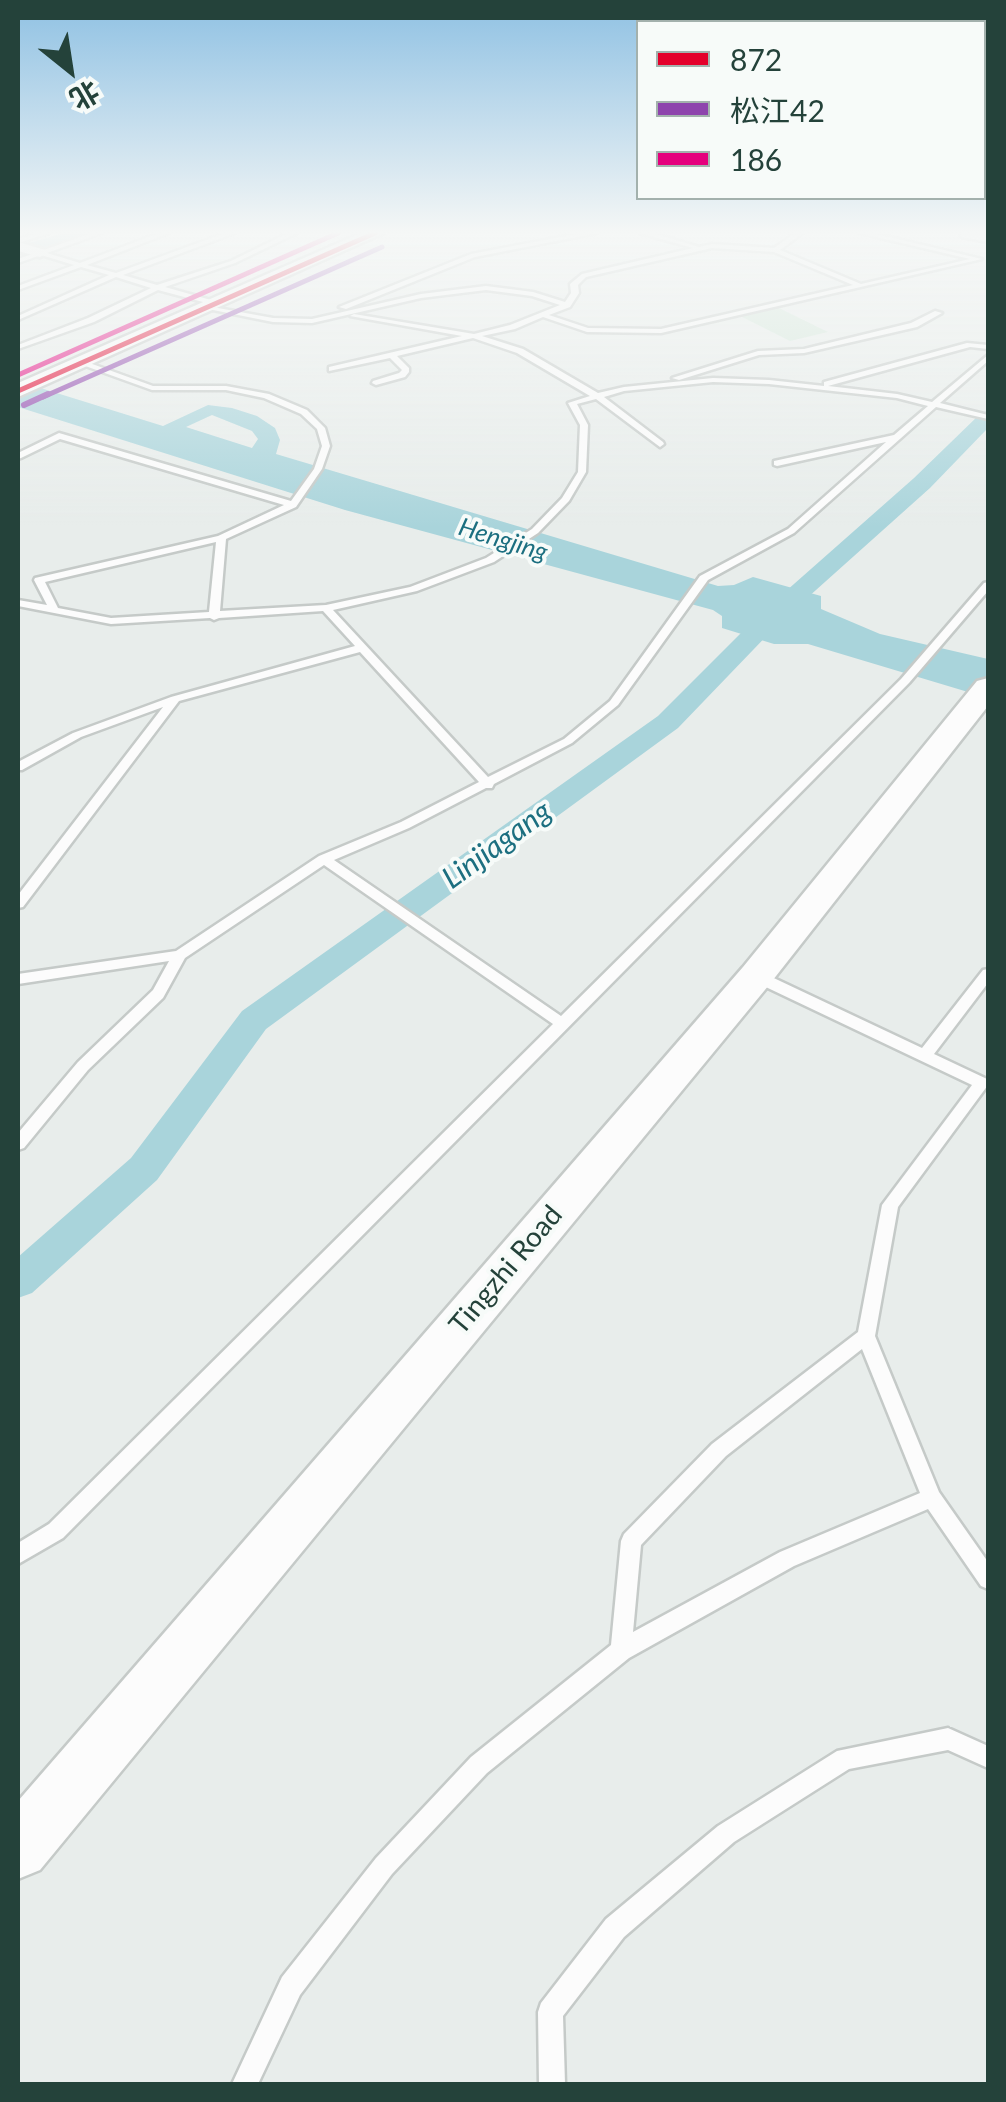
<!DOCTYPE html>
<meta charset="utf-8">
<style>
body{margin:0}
#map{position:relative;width:1006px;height:2102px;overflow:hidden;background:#e8edeb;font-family:Lato,"Noto Sans SC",sans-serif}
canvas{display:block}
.frame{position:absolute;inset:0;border:20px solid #24423a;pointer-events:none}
.legend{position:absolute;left:636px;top:20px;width:350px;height:180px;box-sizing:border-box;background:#f7fbf9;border:2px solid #a3b1ad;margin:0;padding:12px 18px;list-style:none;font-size:30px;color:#24423a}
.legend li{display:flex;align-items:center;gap:20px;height:50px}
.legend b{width:50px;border:2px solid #a3b1ad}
.north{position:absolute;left:20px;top:20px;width:100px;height:100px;-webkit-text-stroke:8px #f7fbf9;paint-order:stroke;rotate:150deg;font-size:28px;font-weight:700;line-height:40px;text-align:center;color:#24423a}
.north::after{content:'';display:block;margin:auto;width:35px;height:45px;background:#24423a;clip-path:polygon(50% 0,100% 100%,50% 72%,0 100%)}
</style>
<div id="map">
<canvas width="1006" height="2102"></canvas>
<div class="frame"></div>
<ul class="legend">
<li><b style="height:12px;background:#e4002b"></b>872</li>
<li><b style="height:12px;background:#8e44ad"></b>松江42</li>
<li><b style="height:12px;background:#e5007d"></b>186</li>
</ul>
<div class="north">北</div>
</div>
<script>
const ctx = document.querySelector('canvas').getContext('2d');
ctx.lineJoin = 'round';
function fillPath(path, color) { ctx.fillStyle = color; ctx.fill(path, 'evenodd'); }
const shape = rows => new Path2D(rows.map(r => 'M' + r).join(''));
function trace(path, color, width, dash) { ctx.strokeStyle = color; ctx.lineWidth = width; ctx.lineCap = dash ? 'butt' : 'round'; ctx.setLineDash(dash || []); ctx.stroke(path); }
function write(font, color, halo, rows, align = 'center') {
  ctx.font = font + ' Lato,sans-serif'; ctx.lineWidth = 8; ctx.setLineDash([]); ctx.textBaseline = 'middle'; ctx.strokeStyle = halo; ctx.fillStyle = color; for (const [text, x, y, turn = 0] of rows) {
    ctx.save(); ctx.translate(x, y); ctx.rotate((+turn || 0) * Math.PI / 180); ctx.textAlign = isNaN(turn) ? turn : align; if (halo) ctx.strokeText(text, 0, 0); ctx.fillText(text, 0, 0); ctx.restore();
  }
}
fillPath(shape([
 [777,307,828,332,790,341,740,316]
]), '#d1e6d8');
fillPath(shape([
 [18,381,163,426,208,405,232,408,257,416,275,428,280,440,276,454,718,586,734,585,753,577,821,596,821,609,880,634,988,659,988,698,808,644,774,644,722,628,722,616,713,610,345,510,18,407],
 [212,415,252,431,258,439,252,448,186,427]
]), '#a9d4db');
fillPath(shape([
 [64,233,89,233,18,256,18,246,64,233],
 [988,411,988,428,930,488,778,624,678,728,266,1029,157,1180,32,1293,18,1298,18,1257,131,1158,242,1011,658,716,760,614,914,478,981,413,988,411]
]), '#a9d4db');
const service = shape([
 [38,233,49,233,18,243,18,239,38,233],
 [92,233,102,233,47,253,80,263,159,233,169,233,87,265,116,273,225,233,235,233,123,275,157,285,231,261,288,233,297,233,235,263,165,287,218,302,218,306,158,290,94,322,18,349,18,345,88,318,151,288,116,277,18,320,18,316,109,275,81,267,18,290,18,286,74,265,41,255,18,263,18,259,92,233],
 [581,233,597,233,475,257,346,309,339,307,471,254,581,233],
 [640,233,652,233,699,247,712,244,774,248,795,233,803,233,780,250,861,284,970,259,859,233,872,233,982,259,661,333,587,332,543,317,515,329,482,336,523,349,598,393,624,387,713,378,769,380,824,386,824,382,967,343,988,345,988,349,970,347,828,386,897,394,932,402,988,355,988,361,940,403,988,415,988,419,936,407,794,533,708,580,618,705,572,743,494,784,492,788,486,788,409,828,334,860,561,1016,901,679,984,583,988,582,988,591,909,683,63,1538,18,1564,18,1543,49,1524,553,1024,324,865,185,958,163,998,88,1070,24,1148,18,1150,18,1133,78,1062,153,990,169,961,18,984,18,974,176,951,319,856,401,822,479,782,360,652,179,701,23,907,18,908,18,895,163,707,81,737,22,770,18,770,18,762,73,733,171,697,355,646,323,611,219,618,214,620,210,618,111,624,18,606,18,600,47,605,34,580,35,578,218,536,284,505,60,439,21,458,18,459,18,453,59,433,291,501,314,469,322,446,317,429,301,414,264,398,226,390,152,390,77,363,84,361,153,386,226,386,269,394,307,410,325,428,330,446,322,469,296,507,226,539,220,611,326,605,410,587,486,558,532,529,562,498,578,472,580,425,568,403,590,396,517,353,473,338,397,356,409,368,409,372,405,377,376,385,372,383,373,381,399,373,402,370,390,358,329,371,329,367,462,336,350,316,354,314,474,334,510,325,560,305,532,296,486,290,421,298,312,323,273,322,203,308,207,306,273,318,312,319,421,294,486,286,533,292,565,302,571,293,570,284,582,274,693,248,640,233],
 [712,248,774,252,853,285,661,329,588,328,549,315,570,307,579,293,578,285,586,277,712,248],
 [713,382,769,384,897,398,928,406,894,435,774,461,774,465,777,466,886,442,788,529,700,576,610,701,564,739,488,777,333,610,417,591,494,562,538,533,569,501,586,472,588,425,577,404,596,399,660,447,664,444,663,442,604,397,624,391,713,382],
 [216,542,209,612,111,618,58,608,45,582,216,542],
 [935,311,942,313,917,327,804,353,759,355,679,380,672,378,758,351,804,349,911,323,935,311],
 [988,969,988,983,934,1054,987,1079,988,1085,898,1207,875,1336,939,1492,988,1562,988,1589,981,1586,928,1509,794,1566,629,1658,487,1773,392,1874,300,1995,258,2084,232,2084,282,1977,376,1858,471,1757,611,1645,621,1541,624,1534,712,1444,858,1332,882,1205,972,1085,751,980,749,976,751,972,761,972,922,1048,983,970,988,969],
 [862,1349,920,1493,780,1552,633,1632,641,1545,726,1456,862,1349],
 [948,1728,988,1746,988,1768,948,1750,849,1769,734,1842,624,1937,563,2016,565,2084,539,2084,538,2012,541,2003,606,1919,718,1826,837,1751,948,1728]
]);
const minor = shape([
 [18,242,45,250,47,253,40,257,18,251,18,242]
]);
const tertiary = shape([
 [361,233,384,233,18,397,18,383,361,233],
 [960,233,988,233,988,242,962,237,960,233],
 [988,678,988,706,769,985,40,1870,18,1879,18,1801,743,967,977,681,988,678]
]);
trace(service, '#c5cac8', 5);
trace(minor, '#c5cac8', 6);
trace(tertiary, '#c5cac8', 5);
fillPath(service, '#fcfcfc');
fillPath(minor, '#fcfcfc');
fillPath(tertiary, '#fcfcfc');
trace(shape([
 [18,391,375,233]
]), '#e4002b', 5);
trace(shape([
 [43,397,382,247]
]), '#8e44ad', 5);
trace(shape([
 [24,405,48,394]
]), '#8e44ad', 6);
trace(shape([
 [18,375,338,233]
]), '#e5007d', 5);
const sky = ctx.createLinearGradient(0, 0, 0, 528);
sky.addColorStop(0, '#8fc1e3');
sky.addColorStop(0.44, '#f5f7f6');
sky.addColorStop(1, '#f5f7f600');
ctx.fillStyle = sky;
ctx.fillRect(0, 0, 1006, 528);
write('italic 25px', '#1c6f80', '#f7fbf9', [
 ["Hengjing",503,540,17]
]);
write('28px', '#24423a', '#f7fbf9', [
 ["Tingzhi Road",506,1270,-50]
]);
write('italic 30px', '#1c6f80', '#f7fbf9', [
 ["Linjiagang",497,845,-36]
]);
</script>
